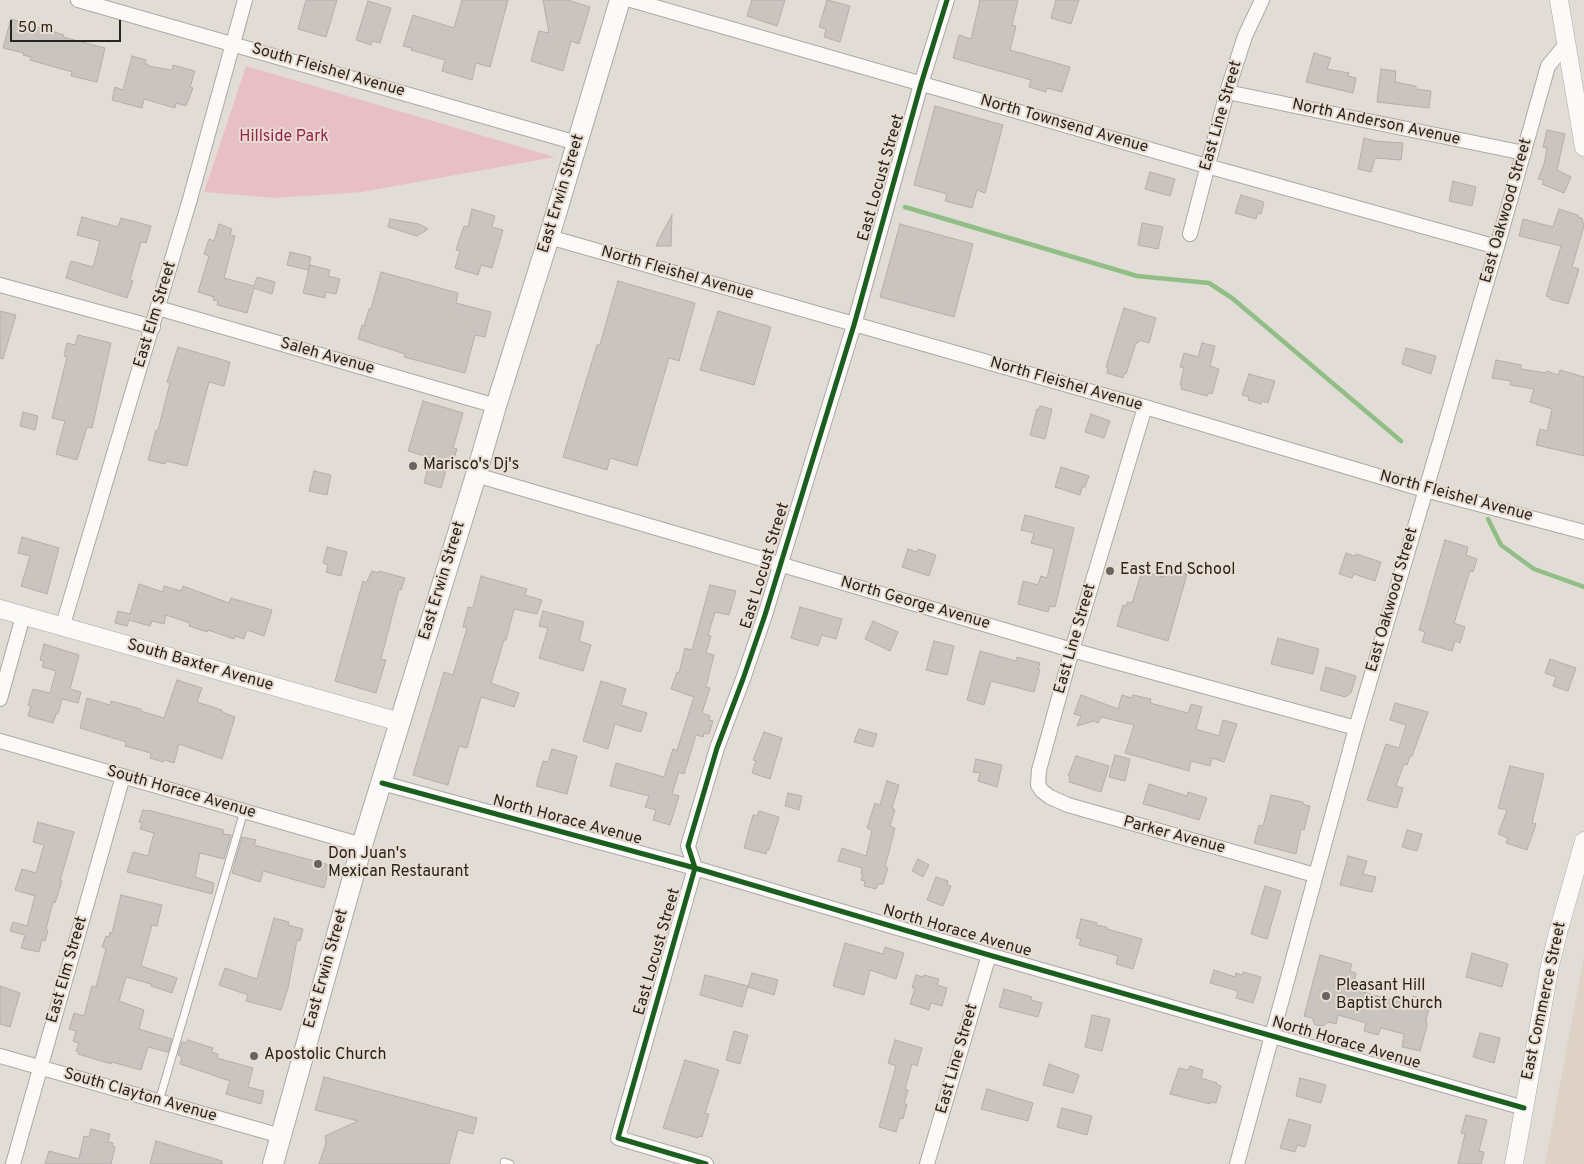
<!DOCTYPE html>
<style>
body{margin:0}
#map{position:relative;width:1584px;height:1164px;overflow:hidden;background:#e2dcd6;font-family:Overpass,sans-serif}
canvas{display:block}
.scale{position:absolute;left:10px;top:20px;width:111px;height:22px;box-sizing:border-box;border:2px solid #28241f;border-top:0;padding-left:6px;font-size:15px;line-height:18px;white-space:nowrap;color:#28241f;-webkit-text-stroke:4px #e8ddd0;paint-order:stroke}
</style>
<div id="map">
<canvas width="1584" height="1164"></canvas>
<div class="scale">50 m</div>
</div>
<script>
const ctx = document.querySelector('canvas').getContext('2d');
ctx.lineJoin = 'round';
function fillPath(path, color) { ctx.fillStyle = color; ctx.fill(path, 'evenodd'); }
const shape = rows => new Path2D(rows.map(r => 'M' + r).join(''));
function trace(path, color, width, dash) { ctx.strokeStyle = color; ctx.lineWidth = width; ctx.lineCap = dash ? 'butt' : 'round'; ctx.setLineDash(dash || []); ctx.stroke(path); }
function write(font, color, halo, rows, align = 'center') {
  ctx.font = font + ' Overpass,sans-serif'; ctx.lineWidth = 4; ctx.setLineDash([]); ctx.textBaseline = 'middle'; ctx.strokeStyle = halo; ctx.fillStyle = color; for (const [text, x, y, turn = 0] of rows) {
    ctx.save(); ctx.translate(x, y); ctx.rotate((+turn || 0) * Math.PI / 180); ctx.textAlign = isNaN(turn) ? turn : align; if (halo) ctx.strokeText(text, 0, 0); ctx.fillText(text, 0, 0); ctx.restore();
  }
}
fillPath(shape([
 [1584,956,1584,1164,1545,1164]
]), '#ded2c6');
fillPath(shape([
 [246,66,555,157,362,192,275,198,204,192]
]), '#e9bfc7');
trace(shape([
 [905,207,1137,276,1209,283,1232,298,1401,441],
 [1488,519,1501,545,1534,569,1584,587]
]), '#91bd86', 4.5);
const building = shape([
 [306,0,337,0,326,37,298,29,306,0],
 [462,0,508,0,490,67,476,63,472,80,442,71,445,60,411,50,412,48,403,46,413,15,454,28,462,0],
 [543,0,568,0,590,7,579,44,571,41,563,71,531,61,539,31,549,33,543,0],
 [752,0,785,0,777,26,747,16,752,0],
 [827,0,850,6,840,42,824,37,826,29,819,27,827,0],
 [980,0,1018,0,1012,25,1016,26,1010,50,1070,67,1062,92,1047,88,1046,92,1029,87,1031,80,953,58,959,35,971,39,980,0],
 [1056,0,1079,0,1071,24,1051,18,1056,0],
 [368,1,391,8,380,43,372,41,371,45,356,40,368,1],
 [11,19,64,35,63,37,105,48,97,82,71,76,72,72,30,60,31,57,23,55,24,53,3,48,11,19],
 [1314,53,1331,58,1327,69,1349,73,1348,76,1356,78,1353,93,1306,82,1314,53],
 [132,56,146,60,145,64,148,64,148,66,172,70,173,65,195,71,190,87,193,88,186,106,176,103,175,108,144,99,142,108,112,100,115,87,123,90,132,56],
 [1381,69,1396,71,1395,82,1416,86,1416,89,1431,91,1429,108,1377,102,1381,69],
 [935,106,1003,125,985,193,977,190,972,208,945,201,947,194,914,185,935,106],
 [1547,130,1565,134,1557,170,1571,177,1564,193,1542,184,1544,180,1538,179,1544,164,1547,148,1543,147,1547,130],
 [1364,138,1375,141,1403,143,1401,160,1375,158,1371,172,1358,169,1364,138],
 [1150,172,1175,179,1170,196,1145,189,1150,172],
 [1453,181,1476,187,1472,206,1449,201,1453,181],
 [1241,195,1264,202,1261,214,1258,213,1256,219,1235,213,1241,195],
 [472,209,495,216,492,227,503,230,492,268,481,265,478,275,455,268,460,251,456,250,464,226,468,227,472,209],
 [1559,209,1578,215,1578,217,1582,218,1584,226,1572,267,1579,269,1568,304,1550,299,1550,297,1546,296,1561,246,1519,236,1523,219,1553,227,1559,209],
 [672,215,671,246,656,246,660,237,672,215],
 [82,217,118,227,121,218,151,226,146,243,141,242,130,280,133,281,127,298,66,278,71,261,93,267,100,241,77,235,82,217],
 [390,219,419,224,428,229,417,236,388,227,390,219],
 [1142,223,1163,227,1158,249,1138,245,1142,223],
 [219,224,232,229,230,235,235,236,224,278,254,286,257,277,275,282,272,294,254,288,247,313,217,305,218,301,213,300,214,297,198,292,209,256,204,254,209,239,214,241,219,224],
 [900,224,973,244,954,317,880,297,900,224],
 [290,252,311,257,308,270,287,265,290,252],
 [310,265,330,270,328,276,340,279,336,294,326,292,325,298,303,293,310,265],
 [381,272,458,293,456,303,491,312,485,337,475,335,465,373,404,357,405,354,358,339,362,325,364,326,369,309,371,309,381,272],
 [618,281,695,303,679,361,669,358,637,466,610,458,607,470,563,457,597,345,600,345,618,281],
 [1124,308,1156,318,1149,343,1139,340,1138,343,1136,343,1126,374,1124,373,1123,378,1107,373,1108,367,1106,367,1124,308],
 [0,311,16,315,3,359,0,358,0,311],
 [718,311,771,327,754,385,700,370,718,311],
 [78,335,111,343,92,428,87,427,77,460,56,454,65,421,52,418,67,357,64,356,67,343,75,345,78,335],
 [1202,343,1215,346,1210,366,1219,369,1212,394,1208,393,1207,396,1181,389,1182,385,1180,385,1184,368,1180,367,1184,353,1198,357,1202,343],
 [178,347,230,362,224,386,209,382,187,466,166,461,165,464,148,460,156,430,158,430,170,383,167,382,178,347],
 [1406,348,1436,356,1431,374,1402,364,1406,348],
 [1496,360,1521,365,1521,369,1546,373,1547,371,1558,375,1560,370,1584,377,1584,456,1536,445,1540,429,1547,431,1552,409,1530,402,1534,389,1510,385,1511,381,1492,378,1496,360],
 [1249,374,1275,381,1268,403,1262,401,1261,404,1248,400,1249,397,1242,395,1249,374],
 [423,401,463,413,453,448,457,449,452,464,448,463,441,488,424,483,431,458,408,451,423,401],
 [1040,406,1052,409,1045,439,1030,435,1037,409,1039,410,1040,406],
 [23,412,38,416,35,430,20,426,23,412],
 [1091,414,1110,421,1104,438,1085,432,1091,414],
 [1061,467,1089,476,1085,487,1082,487,1080,495,1055,487,1061,467],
 [314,471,331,475,327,495,309,491,314,471],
 [1025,515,1074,528,1055,607,1050,606,1048,612,1018,604,1023,581,1038,585,1041,576,1047,578,1054,549,1031,543,1034,533,1021,530,1025,515],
 [22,537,59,548,47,594,21,586,30,556,18,553,22,537],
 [1445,540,1468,547,1466,555,1477,559,1473,572,1470,571,1454,623,1465,627,1460,643,1455,641,1452,651,1422,642,1425,632,1419,630,1445,540],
 [327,547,347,552,341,576,326,572,328,565,323,563,327,547],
 [908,549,917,552,918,549,936,555,929,576,902,567,908,549],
 [1346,553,1355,556,1356,554,1381,562,1375,581,1354,574,1352,578,1339,574,1346,553],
 [1167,569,1187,574,1168,641,1117,626,1123,605,1126,606,1127,602,1132,603,1142,571,1164,577,1167,569],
 [372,571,378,573,379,571,405,578,401,590,399,589,381,659,386,660,376,693,335,681,363,581,366,583,372,571],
 [481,576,527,589,525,595,542,600,537,614,514,609,506,640,504,640,491,683,519,693,514,707,481,697,467,748,459,746,448,785,413,775,444,672,453,675,467,628,463,627,468,607,473,608,481,576],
 [139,584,163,592,164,586,181,591,183,586,229,603,231,598,272,610,264,636,247,630,244,639,235,636,234,639,208,630,207,632,189,626,190,623,166,615,164,624,152,621,150,626,129,620,127,626,115,623,118,611,130,614,139,584],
 [710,585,736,591,729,615,715,612,708,635,711,636,706,653,714,655,706,687,710,688,702,713,710,716,709,720,713,721,709,734,704,733,703,737,696,735,684,774,679,772,672,794,679,796,670,825,653,820,656,810,645,807,649,796,610,786,616,763,664,777,673,749,677,750,694,697,671,689,677,672,679,673,685,648,692,650,710,585],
 [800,607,842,619,836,639,822,635,818,646,791,638,800,607],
 [543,611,584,622,579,641,591,645,583,671,539,658,548,628,539,626,543,611],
 [873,621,898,632,890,651,865,639,873,621],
 [1278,638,1319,649,1313,674,1271,664,1278,638],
 [934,641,954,646,947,675,926,670,934,641],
 [44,644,79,655,70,689,81,692,78,703,62,699,58,714,56,714,53,723,28,716,31,706,28,705,33,689,50,693,56,671,42,667,44,661,40,660,44,644],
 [980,651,1016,661,1017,657,1040,663,1038,669,1040,669,1034,692,991,681,984,705,967,700,980,651],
 [1550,659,1576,668,1568,691,1553,686,1556,677,1545,673,1550,659],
 [1326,667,1356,676,1351,693,1345,697,1320,690,1326,667],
 [177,680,202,688,197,702,222,710,222,712,235,717,222,759,179,744,174,763,164,760,163,762,150,758,151,753,125,746,126,742,80,728,87,698,110,705,111,701,141,709,141,711,164,718,177,680],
 [601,681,626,689,621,705,647,713,641,732,615,724,608,749,583,741,601,681],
 [1081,695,1118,709,1122,695,1132,698,1133,695,1151,699,1150,703,1188,713,1191,704,1202,707,1196,729,1219,736,1223,720,1237,724,1224,762,1212,758,1210,766,1191,761,1189,771,1125,753,1134,725,1101,717,1098,723,1094,721,1077,726,1081,716,1074,714,1081,695],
 [1395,703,1428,712,1412,756,1410,756,1407,765,1404,764,1396,786,1403,788,1397,808,1367,800,1386,744,1399,748,1406,725,1390,720,1395,703],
 [859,729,877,734,873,747,854,742,859,729],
 [764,732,782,738,770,779,752,773,756,761,753,760,764,732],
 [552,749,577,756,567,794,536,786,543,761,548,762,552,749],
 [1115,755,1130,759,1125,781,1109,777,1115,755],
 [1076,756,1109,766,1101,792,1069,782,1070,776,1068,776,1076,756],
 [976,759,1002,765,997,787,978,781,980,773,973,772,976,759],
 [1510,766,1544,774,1532,823,1536,824,1527,850,1506,843,1508,838,1498,834,1507,810,1498,808,1510,766],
 [887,781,899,785,892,808,895,810,890,826,895,828,885,867,888,868,883,884,878,884,876,889,864,886,865,881,861,880,863,874,861,874,862,868,838,861,842,848,866,856,872,830,867,828,875,803,880,805,887,781],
 [1149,784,1187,796,1188,792,1207,798,1199,820,1166,810,1143,804,1149,784],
 [788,793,802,796,799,810,785,806,788,793],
 [1271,795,1303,802,1303,804,1310,806,1304,830,1301,829,1296,854,1254,843,1259,825,1263,826,1271,795],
 [143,810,148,811,148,810,224,830,223,834,231,835,224,859,200,853,195,877,214,883,212,894,127,872,133,852,148,856,154,833,140,829,142,823,139,822,143,810],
 [759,811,779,817,769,850,767,850,766,854,744,848,753,815,757,816,759,811],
 [38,822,74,832,60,881,62,881,55,903,53,902,46,929,48,930,45,941,42,940,39,952,21,948,25,935,10,931,13,922,27,926,35,896,15,890,22,869,36,873,44,845,33,842,38,822],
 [1407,830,1422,834,1417,851,1402,847,1407,830],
 [242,837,256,840,254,845,330,865,324,888,263,871,260,882,232,873,242,837],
 [1348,856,1367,861,1363,874,1376,877,1372,892,1340,885,1348,856],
 [918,859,929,865,923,877,912,871,918,859],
 [936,877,948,881,947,885,951,886,943,906,927,900,936,877],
 [1265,886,1281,891,1267,939,1251,934,1265,886],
 [121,895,162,905,157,926,152,925,141,966,177,978,172,993,151,986,151,984,126,977,119,1001,144,1010,139,1029,172,1039,168,1052,148,1047,141,1070,112,1062,111,1064,78,1054,79,1052,76,1051,79,1043,73,1041,76,1031,69,1029,74,1013,84,1016,92,986,96,987,106,949,102,947,106,936,109,937,110,932,112,933,121,895],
 [274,918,289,922,288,925,303,929,300,941,297,940,288,988,281,1010,246,1001,248,995,219,985,225,968,257,979,274,918],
 [1081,919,1097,923,1096,925,1107,927,1107,929,1142,939,1133,969,1116,964,1118,956,1079,945,1081,939,1076,938,1081,919],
 [845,943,883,954,885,947,904,953,896,979,870,970,864,995,833,986,845,943],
 [1472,953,1508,964,1502,987,1466,977,1472,953],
 [1320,955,1352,964,1350,971,1356,973,1354,985,1364,988,1363,992,1411,1005,1413,996,1431,1001,1426,1020,1427,1026,1420,1051,1402,1047,1404,1034,1381,1028,1378,1035,1364,1031,1366,1023,1338,1015,1336,1024,1328,1022,1323,1026,1315,1025,1312,1018,1304,1016,1320,955],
 [1214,970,1235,977,1236,973,1242,975,1243,972,1261,977,1253,1003,1236,998,1238,991,1210,983,1214,970],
 [752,973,778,980,774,995,748,987,752,973],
 [705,975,748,986,742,1007,700,995,705,975],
 [916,975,923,977,924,975,939,979,937,985,947,988,942,1006,931,1003,929,1010,910,1004,915,988,912,988,916,975],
 [0,986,20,993,10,1027,0,1024,0,986],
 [1004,989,1032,997,1031,1000,1042,1003,1038,1017,999,1007,1004,989],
 [1092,1015,1110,1019,1102,1051,1085,1047,1092,1015],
 [734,1031,748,1035,740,1064,726,1060,734,1031],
 [1480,1033,1500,1038,1494,1063,1473,1057,1480,1033],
 [188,1040,213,1048,211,1052,218,1054,217,1058,253,1068,248,1087,264,1091,261,1104,226,1094,230,1081,180,1064,182,1057,178,1055,182,1042,187,1043,188,1040],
 [895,1040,922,1048,917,1066,912,1064,905,1089,908,1090,904,1104,907,1104,903,1119,900,1118,896,1132,879,1127,896,1066,888,1063,895,1040],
 [685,1060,719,1070,705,1113,709,1114,702,1137,699,1136,698,1138,663,1128,685,1060],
 [1049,1064,1079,1075,1073,1093,1043,1085,1049,1064],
 [1190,1066,1203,1070,1201,1078,1217,1083,1216,1084,1221,1086,1216,1103,1210,1102,1210,1104,1170,1094,1179,1068,1188,1070,1190,1066],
 [324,1077,477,1118,473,1134,458,1130,449,1164,319,1164,326,1143,325,1136,358,1121,315,1110,324,1077],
 [1300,1078,1326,1085,1321,1103,1296,1096,1300,1078],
 [987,1089,1033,1103,1028,1121,981,1109,987,1089],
 [1062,1108,1092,1116,1087,1135,1057,1127,1062,1108],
 [1466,1115,1487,1120,1479,1151,1484,1152,1481,1164,1458,1164,1465,1134,1461,1133,1466,1115],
 [1289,1119,1311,1125,1305,1147,1297,1145,1295,1152,1280,1148,1289,1119],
 [91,1129,110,1134,108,1142,113,1143,112,1146,115,1147,111,1164,45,1164,49,1151,79,1159,84,1136,89,1137,91,1129],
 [156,1141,222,1161,222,1164,150,1164,156,1141]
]);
fillPath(building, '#cac4c0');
trace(building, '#b4aeab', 1);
const service = shape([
 [159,1101,244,811],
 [504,1162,510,1164]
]);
const minor = shape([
 [78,0,577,143],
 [631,0,1207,166,1497,247],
 [1227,92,1524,153],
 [1190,234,1227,92,1245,36,1262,0],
 [549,237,1145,407,1425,490,1584,532],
 [0,285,153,327],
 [158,308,496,406],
 [1145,407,1072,650,1039,770,1038,785,1042,791,1050,797,1068,805,1315,875],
 [476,475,1072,650,1356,728],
 [62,628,190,199,245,0],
 [0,699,23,616],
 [0,741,362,845],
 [382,783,695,868,989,955,1524,1108],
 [0,1056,281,1136],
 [13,1164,123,776],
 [706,1164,618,1138,695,868,688,846,717,748,743,679,765,615,854,325,921,84,947,0],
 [927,1164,989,955],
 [1237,1164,1356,728,1497,247,1548,66,1567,43]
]);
const tertiary = shape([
 [1559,0,1584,147],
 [0,609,400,722],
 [1514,1164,1550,965,1559,929,1584,841]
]);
const secondary = shape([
 [273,1164,362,845,476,475,496,406,549,237,620,0]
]);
trace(service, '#ada8a3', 9);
trace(minor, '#ada8a3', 16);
trace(tertiary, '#ada8a3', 19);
trace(secondary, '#ada8a3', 22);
trace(service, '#fbfaf9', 7);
trace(minor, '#fbfaf9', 14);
trace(tertiary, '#fbfaf9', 18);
trace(secondary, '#fbfaf9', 20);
trace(shape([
 [382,783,695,868,989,955,1524,1108],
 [706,1164,618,1138,695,868,688,846,717,748,743,679,765,615,854,325,921,84,947,0]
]), '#1b5e20', 5);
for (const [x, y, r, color] of [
 [413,466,5,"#69645f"],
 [1110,571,5,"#69645f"],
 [318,864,5,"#69645f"],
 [1326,996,5,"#69645f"],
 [254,1056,5,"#69645f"]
]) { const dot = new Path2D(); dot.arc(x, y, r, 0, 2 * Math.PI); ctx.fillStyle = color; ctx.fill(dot); trace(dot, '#e8ddd0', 2); }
write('16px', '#28241f', '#e8ddd0', [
 ["South Fleishel Avenue",328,71,16],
 ["East Line Street",1222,116,-74],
 ["North Anderson Avenue",1376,123,12],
 ["North Townsend Avenue",1064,125,16],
 ["East Locust Street",882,178,-74],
 ["East Erwin Street",562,194,-73],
 ["East Oakwood Street",1507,211,-74],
 ["North Fleishel Avenue",677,274,16],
 ["East Elm Street",156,315,-73],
 ["Saleh Avenue",327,357,16],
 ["North Fleishel Avenue",1066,385,16],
 ["North Fleishel Avenue",1456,497,15],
 ["East Locust Street",766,566,-73],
 ["East Erwin Street",443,581,-73],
 ["East Oakwood Street",1393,600,-74],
 ["North George Avenue",915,604,16],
 ["East Line Street",1076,639,-74],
 ["South Baxter Avenue",200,666,16],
 ["South Horace Avenue",181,793,16],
 ["North Horace Avenue",567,821,15],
 ["Parker Avenue",1174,836,15],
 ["North Horace Avenue",957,932,16],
 ["East Locust Street",658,952,-74],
 ["East Erwin Street",327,969,-74],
 ["East Elm Street",68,970,-74],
 ["East Commerce Street",1545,1001,-78],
 ["North Horace Avenue",1346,1044,16],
 ["East Line Street",958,1059,-74],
 ["South Clayton Avenue",140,1096,16]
]);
write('16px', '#972150', '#e8ddd0', [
 ["Hillside Park",284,138]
]);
write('16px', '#28241f', '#e8ddd0', [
 ["Marisco's Dj's",423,466],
 ["East End School",1120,571],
 ["Don Juan's",328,855],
 ["Mexican Restaurant",328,873],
 ["Pleasant Hill",1336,987],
 ["Baptist Church",1336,1005],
 ["Apostolic Church",264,1056]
], 'left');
</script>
